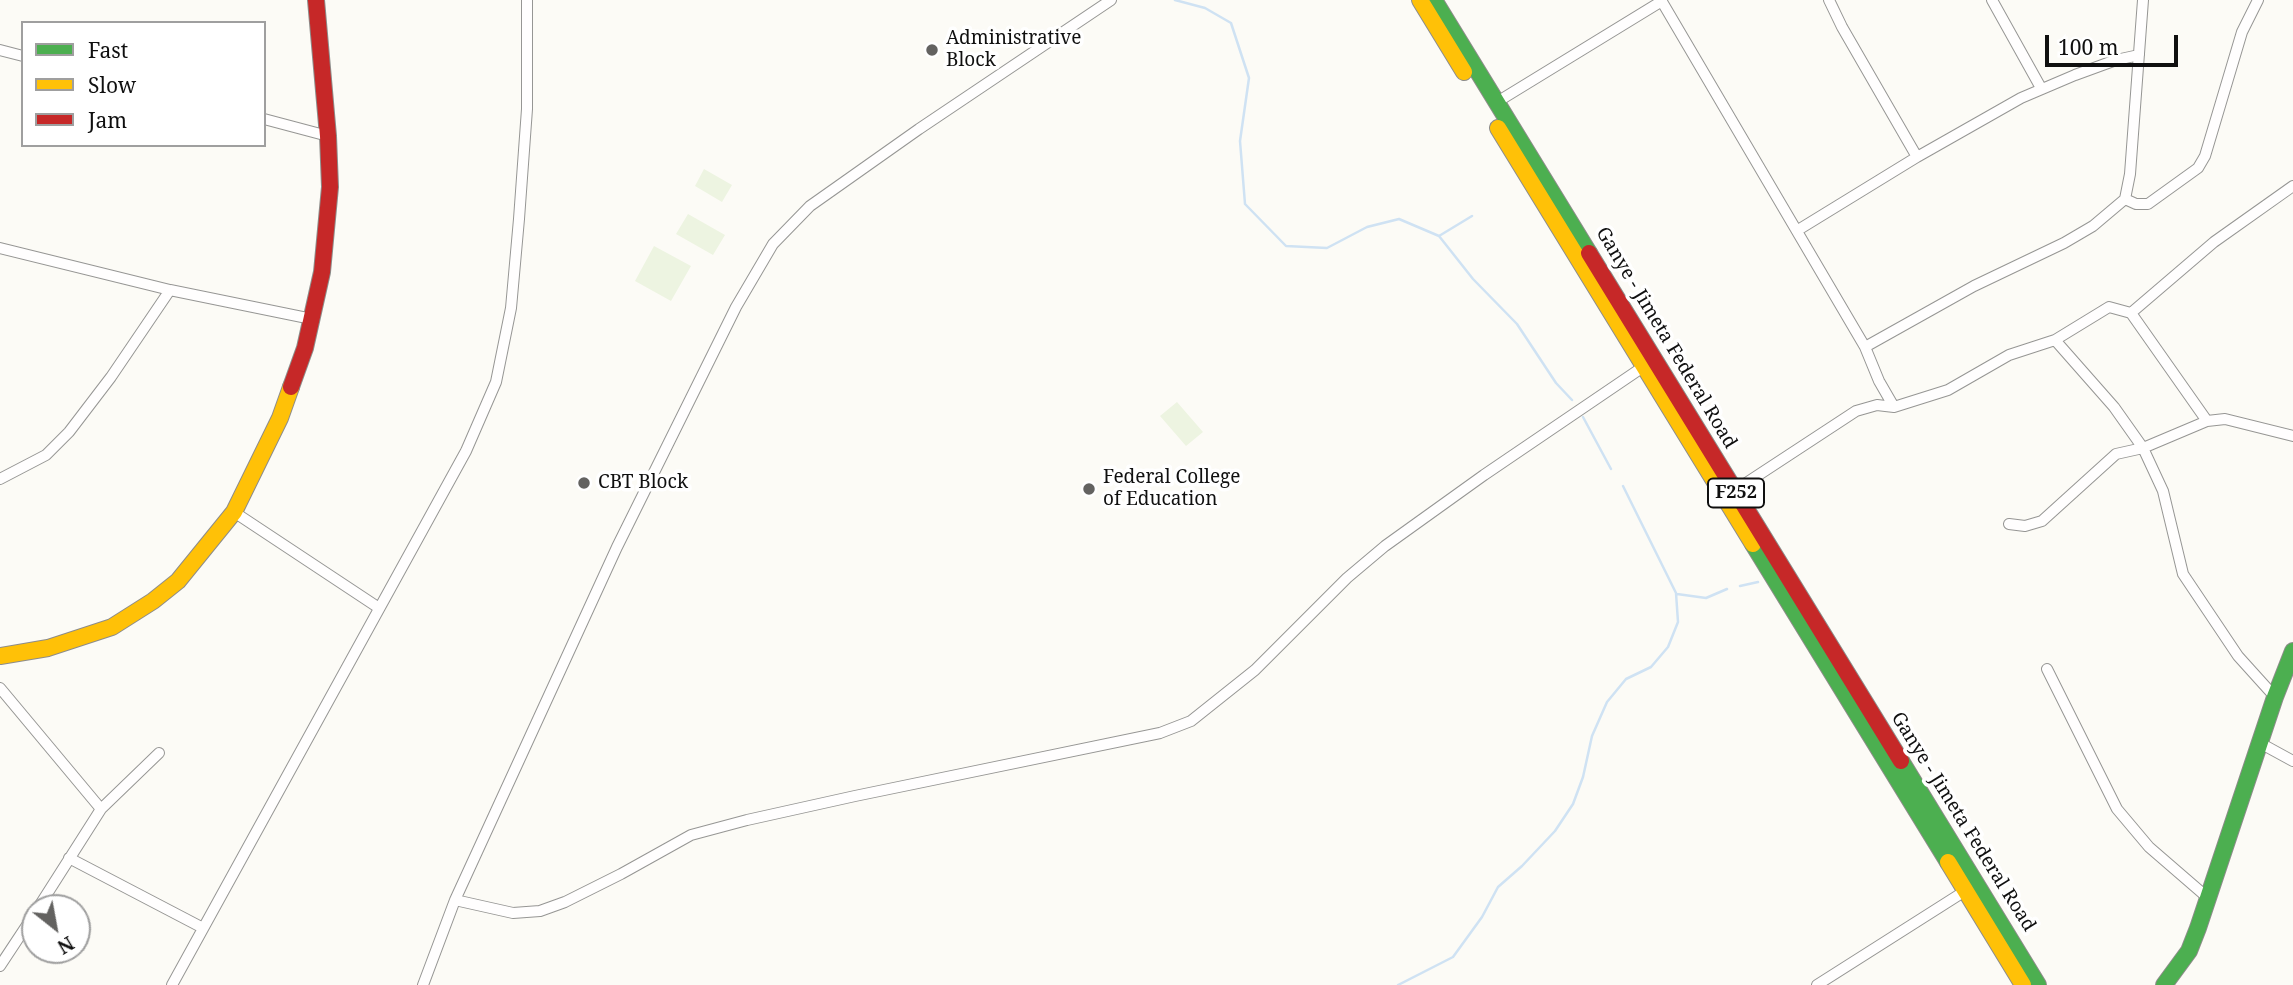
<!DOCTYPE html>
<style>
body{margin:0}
#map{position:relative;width:2293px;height:985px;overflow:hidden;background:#fcfbf6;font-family:"Noto Serif",serif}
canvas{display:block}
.legend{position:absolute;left:21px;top:21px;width:245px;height:126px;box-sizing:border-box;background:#fff;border:2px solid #9f9f9f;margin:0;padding:9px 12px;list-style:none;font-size:21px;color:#101010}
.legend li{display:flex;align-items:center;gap:14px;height:35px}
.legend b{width:35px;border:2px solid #9f9f9f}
.north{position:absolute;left:21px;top:894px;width:70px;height:70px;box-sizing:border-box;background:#fff;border:2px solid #9f9f9f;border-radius:50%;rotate:149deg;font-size:19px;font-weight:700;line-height:28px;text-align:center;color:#101010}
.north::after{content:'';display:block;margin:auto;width:24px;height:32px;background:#636260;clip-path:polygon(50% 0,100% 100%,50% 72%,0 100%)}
.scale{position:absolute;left:2045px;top:35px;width:133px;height:32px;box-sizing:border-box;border:4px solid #101010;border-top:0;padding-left:9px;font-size:21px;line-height:24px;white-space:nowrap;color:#101010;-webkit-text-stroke:5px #fff;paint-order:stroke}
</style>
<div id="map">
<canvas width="2293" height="985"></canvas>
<ul class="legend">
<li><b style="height:9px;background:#4caf50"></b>Fast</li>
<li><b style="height:9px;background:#ffc107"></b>Slow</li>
<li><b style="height:9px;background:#c62828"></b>Jam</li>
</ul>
<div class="north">N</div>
<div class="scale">100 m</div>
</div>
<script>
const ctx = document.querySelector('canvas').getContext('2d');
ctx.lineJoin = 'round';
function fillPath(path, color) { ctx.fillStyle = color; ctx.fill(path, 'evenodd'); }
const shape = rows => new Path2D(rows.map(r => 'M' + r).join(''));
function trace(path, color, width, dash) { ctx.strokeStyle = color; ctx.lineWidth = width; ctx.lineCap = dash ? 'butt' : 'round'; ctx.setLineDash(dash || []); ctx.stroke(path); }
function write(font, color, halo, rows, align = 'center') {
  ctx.font = font + ' "Noto Serif",serif'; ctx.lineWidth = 7; ctx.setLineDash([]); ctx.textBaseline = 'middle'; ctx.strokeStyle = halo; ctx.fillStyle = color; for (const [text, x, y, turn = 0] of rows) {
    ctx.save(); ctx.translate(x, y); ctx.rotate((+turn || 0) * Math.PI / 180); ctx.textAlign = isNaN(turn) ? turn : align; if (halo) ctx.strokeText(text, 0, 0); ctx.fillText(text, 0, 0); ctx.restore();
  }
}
fillPath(shape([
 [704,169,732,185,722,202,695,186],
 [688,214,725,235,713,255,676,234],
 [654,246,691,266,671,301,635,281],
 [1177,402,1203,432,1186,446,1160,416]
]), '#edf4e1');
trace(shape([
 [1175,0,1205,8,1231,23,1249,78,1240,141,1245,204,1286,246,1327,248,1367,227,1399,219,1439,236,1473,279,1517,324,1556,383,1572,400],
 [1439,236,1472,216],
 [1583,417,1611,469],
 [1740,586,1758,582],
 [1677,594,1706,598,1727,589],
 [1398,985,1453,957,1482,917,1498,887,1522,866,1555,831,1573,804,1583,777,1592,736,1607,702,1626,679,1651,667,1668,647,1678,622,1676,593,1623,486]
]), '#cfe2f3', 2.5);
const street = shape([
 [1661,0,1865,347,1879,381,1894,407],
 [1829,0,1842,27,1917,157],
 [1992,0,2041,88],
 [0,50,23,56],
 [1497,102,1662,1],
 [264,119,328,136],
 [2125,199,2136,204,2148,204,2198,168,2205,156,2242,32,2258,0],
 [1798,230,1917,157,2021,98,2075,75,2116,60,2139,55],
 [0,248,170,290,312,319],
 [2131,313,2214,242,2293,186],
 [2055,340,2114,407,2143,448,2163,491,2183,574,2238,656,2275,697],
 [1865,347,1974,286,2064,243,2093,226,2125,199,2130,174,2143,0],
 [0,479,46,455,69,432,111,377,170,290],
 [1731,493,1856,411,1877,405,1894,407,1948,390,2009,355,2055,340,2109,307,2131,313,2207,421],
 [234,512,379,608],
 [2009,524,2025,526,2042,521,2116,454,2143,448,2207,421,2225,419,2293,436],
 [2047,669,2117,809,2149,847,2208,898],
 [0,688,101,809],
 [2260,743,2293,761],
 [69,858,203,928],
 [455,900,513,913,540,911,565,902,621,874,691,835,747,820,855,796,1160,733,1191,721,1255,670,1347,578,1385,546,1484,475,1643,367],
 [38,908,101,809,159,753],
 [0,966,35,913],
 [172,985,466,451,496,382,511,308,519,219,527,109,527,0],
 [423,985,455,900,617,547,736,307,773,244,810,206,919,129,1111,0],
 [1817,985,1965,891]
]);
const fast = shape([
 [1434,0,1589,253],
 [1753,544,1948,862],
 [1901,761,2038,985],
 [2164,985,2189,951,2198,928,2275,697,2293,651]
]);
const slow = shape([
 [1420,0,1464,72],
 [1498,128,1753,544],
 [0,656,48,648,112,627,153,601,178,581,234,512,280,418,291,387],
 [1948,862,2023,985]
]);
const jam = shape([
 [1589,253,1901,761],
 [291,387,305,348,322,272,330,187,328,136,316,0]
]);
trace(street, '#969694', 12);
trace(fast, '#8d8c8a', 18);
trace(slow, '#8d8c8a', 18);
trace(jam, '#8d8c8a', 18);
trace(street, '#fffefe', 10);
trace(fast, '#4caf50', 16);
trace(slow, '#ffc107', 16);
trace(jam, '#c62828', 16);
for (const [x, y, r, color] of [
 [932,50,7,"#636260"],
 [584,483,7,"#636260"],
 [1089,489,7,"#636260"]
]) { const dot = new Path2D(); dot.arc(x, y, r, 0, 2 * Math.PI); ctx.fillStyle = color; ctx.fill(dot); trace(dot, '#fff', 2.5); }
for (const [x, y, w] of [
 [1736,493,56]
]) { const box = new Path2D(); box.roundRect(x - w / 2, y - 14.5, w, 29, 5); ctx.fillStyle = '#fff'; ctx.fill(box); trace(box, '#101010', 2); }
write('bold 18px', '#101010', null, [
 ["F252",1736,493]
]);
write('19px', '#101010', '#fff', [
 ["Administrative",946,39],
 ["Block",946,61],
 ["Federal College",1103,478],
 ["of Education",1103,500],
 ["CBT Block",598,483]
], 'left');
write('19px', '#101010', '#fff', [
 ["Ganye - Jimeta Federal Road",1666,338,59],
 ["Ganye - Jimeta Federal Road",1963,822,58]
]);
</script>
